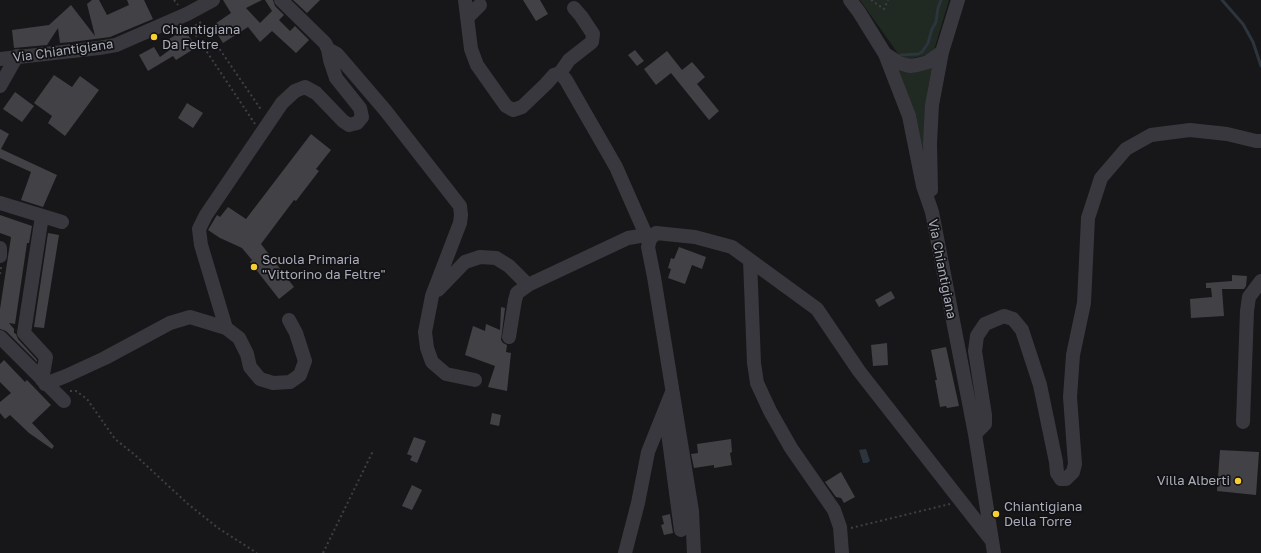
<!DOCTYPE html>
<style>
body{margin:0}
canvas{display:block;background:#171719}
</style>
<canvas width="1261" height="553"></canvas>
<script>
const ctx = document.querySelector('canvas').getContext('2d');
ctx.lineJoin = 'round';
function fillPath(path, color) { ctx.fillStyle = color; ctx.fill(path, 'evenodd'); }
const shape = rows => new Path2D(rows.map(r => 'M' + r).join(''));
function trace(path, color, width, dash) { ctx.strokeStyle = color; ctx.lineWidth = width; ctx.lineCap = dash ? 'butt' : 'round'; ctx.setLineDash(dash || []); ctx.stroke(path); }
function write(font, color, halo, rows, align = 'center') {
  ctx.font = font + ' "Golos Text",sans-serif'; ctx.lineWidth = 3.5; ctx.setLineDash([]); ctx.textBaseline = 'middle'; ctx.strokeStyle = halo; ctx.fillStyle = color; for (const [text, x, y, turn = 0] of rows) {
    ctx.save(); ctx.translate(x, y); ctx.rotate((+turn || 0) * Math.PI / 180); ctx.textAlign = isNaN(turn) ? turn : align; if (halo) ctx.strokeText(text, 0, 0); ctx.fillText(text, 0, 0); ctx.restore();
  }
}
fillPath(shape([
 [860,0,949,0,934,50,926,55,909,59,899,55],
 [934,63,928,88,923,149,920,149,898,73,900,70]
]), '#212923');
fillPath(shape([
 [866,449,870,461,867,463,863,463,859,450]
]), '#2c343d');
trace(shape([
 [1222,0,1243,24,1253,42,1261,66],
 [901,55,918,54,922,52,928,43,932,29,936,22,938,8,941,0]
]), '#2c343d', 3);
fillPath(shape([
 [92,0,99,0,107,15,129,5,127,0,144,0,153,19,110,37,72,42,60,43,58,28,47,45,14,48,12,30,49,25,71,5,95,36,87,4],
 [223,0,262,0,246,8,260,23,272,11,265,0,273,0,275,6,284,15,279,20,290,31,295,26,309,40,296,53,272,31,260,42,248,27,223,43,212,26,231,13],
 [293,0,320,0,307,13],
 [523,0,540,0,548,14,536,21],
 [184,30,197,47,176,60,173,56,148,71,139,55,154,47,160,57,175,46,169,39],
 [635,50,644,61,637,66,628,55],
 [667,51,682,70,692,62,705,77,697,84,719,111,709,120,671,73,656,85,644,69],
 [54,75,72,87,80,76,99,90,65,136,48,123,52,116,34,103],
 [15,92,34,106,22,122,3,109],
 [187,103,203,113,193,128,178,118],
 [0,129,9,134,1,149,57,175,43,207,21,200,31,172,0,158],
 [311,134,331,150,316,169,319,171,296,201,294,200,261,244,294,287,279,299,250,262,252,260,242,248,220,238,208,230,217,215,220,217,228,207,246,219],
 [0,215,32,226,29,243,27,243,15,324,9,323,14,329,14,333,16,334,18,339,37,360,37,362,6,331,0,329,0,309,11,237,0,233],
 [48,233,59,235,44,328,34,327],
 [679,247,706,257,702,269,692,265,685,284,668,278,671,269,668,268,671,258,674,259],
 [1232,275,1247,276,1246,286,1244,289,1222,289,1224,316,1191,318,1190,299,1212,297,1211,288,1206,288,1206,283,1232,281],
 [891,291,895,298,879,307,875,300],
 [501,307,505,308,501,340,503,343,507,345,506,352,511,353,507,391,488,387,495,366,465,355,473,326,485,331,486,324,500,330],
 [887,343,888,365,873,366,871,345],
 [946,347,959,406,947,408,946,406,940,407,935,380,937,380,931,350],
 [4,360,25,382,27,380,51,405,32,423,54,446,52,449,29,433,10,415,5,419,0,413,0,402,11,393,0,382,0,364],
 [492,413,501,415,499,426,490,424],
 [414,437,426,441,417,463,410,460,412,456,407,454],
 [731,439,732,452,730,453,732,465,714,468,714,465,694,468,691,454,698,453,697,444],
 [1220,450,1259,452,1256,495,1217,491],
 [841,472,855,497,844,503,841,498,836,497,825,482],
 [412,485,422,490,412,510,402,506],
 [670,514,673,533,664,535,661,525,664,524,662,516]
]), '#414146');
trace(shape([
 [174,0,178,5],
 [871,0,884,9,888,0],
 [255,124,191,28,201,22,262,111],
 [0,274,1,267],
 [70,391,76,391,87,399,115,439,135,455,188,504,218,528,257,553],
 [851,528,950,504],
 [323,553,373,451]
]), '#3e3f45', 2, [2, 3]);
trace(shape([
 [465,0,471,49,477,65,506,106,513,110,522,107,546,84,554,75,560,73,566,80,616,167,646,235],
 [850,0,859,12,885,54,909,116,923,186,932,212,975,434,994,553],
 [467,18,480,5],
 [328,49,337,54,385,110,460,206,461,215,460,223,432,296,425,332,427,348,432,362,446,374,475,380],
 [885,54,899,63,910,66,917,65,928,62,942,52],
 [0,59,99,48,116,45,187,14,213,0],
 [560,73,569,60,592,42,593,34,581,16,574,8],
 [0,86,17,56],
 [931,190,930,143,932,105,942,52,958,0],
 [0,203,62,222],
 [0,248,0,256],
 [750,260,754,363,757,383,770,411,791,448,834,510,840,527,842,553],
 [438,290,465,262,480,257,496,258,509,266,528,285],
 [226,328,201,245,199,229,206,215,282,103,295,91,305,87,316,93,343,121,349,125,357,123,362,117,360,108,336,78,330,60,328,49,325,43,281,0],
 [0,337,64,401],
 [509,337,515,300,517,293,528,285,628,238,646,235,650,239],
 [42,380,46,357,24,333,42,216],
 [45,384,66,376,105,358,170,323,190,317,226,328,239,338,247,354,250,367,260,379,273,383,290,382,300,375,305,361,296,333,289,320],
 [665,410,681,530],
 [1243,422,1247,311,1249,297,1261,281],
 [975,434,985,424,985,415,975,351,977,336,985,324,1004,316,1013,319,1022,330,1040,385,1056,462,1057,473,1061,479,1066,479,1073,472,1075,464,1070,397,1073,355,1084,303,1088,218,1101,178,1126,149,1151,135,1190,130,1227,134,1256,141,1261,141],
 [625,553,638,503,648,452,672,392],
 [694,553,692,511,654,277,648,247,650,239,656,233,695,237,732,247,817,309,859,371,992,541]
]), '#38383e', 14);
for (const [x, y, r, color] of [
 [154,37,4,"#f8ce30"],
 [254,267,4,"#f8ce30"],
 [1238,481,4,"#f8ce30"],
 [996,514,4,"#f8ce30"]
]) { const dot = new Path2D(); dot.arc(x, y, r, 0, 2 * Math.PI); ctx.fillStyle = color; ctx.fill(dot); trace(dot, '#121214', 1.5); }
write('13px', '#a9acb9', '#121214', [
 ["Chiantigiana",162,30],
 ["Da Feltre",162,45],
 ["Scuola Primaria",262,260],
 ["\"Vittorino da Feltre\"",262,275],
 ["Villa Alberti",1230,481,"right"],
 ["Chiantigiana",1004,507],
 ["Della Torre",1004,522]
], 'left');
write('13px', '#a9acb9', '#121214', [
 ["Via Chiantigiana",63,51,-8],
 ["Via Chiantigiana",942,269,79]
]);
</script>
